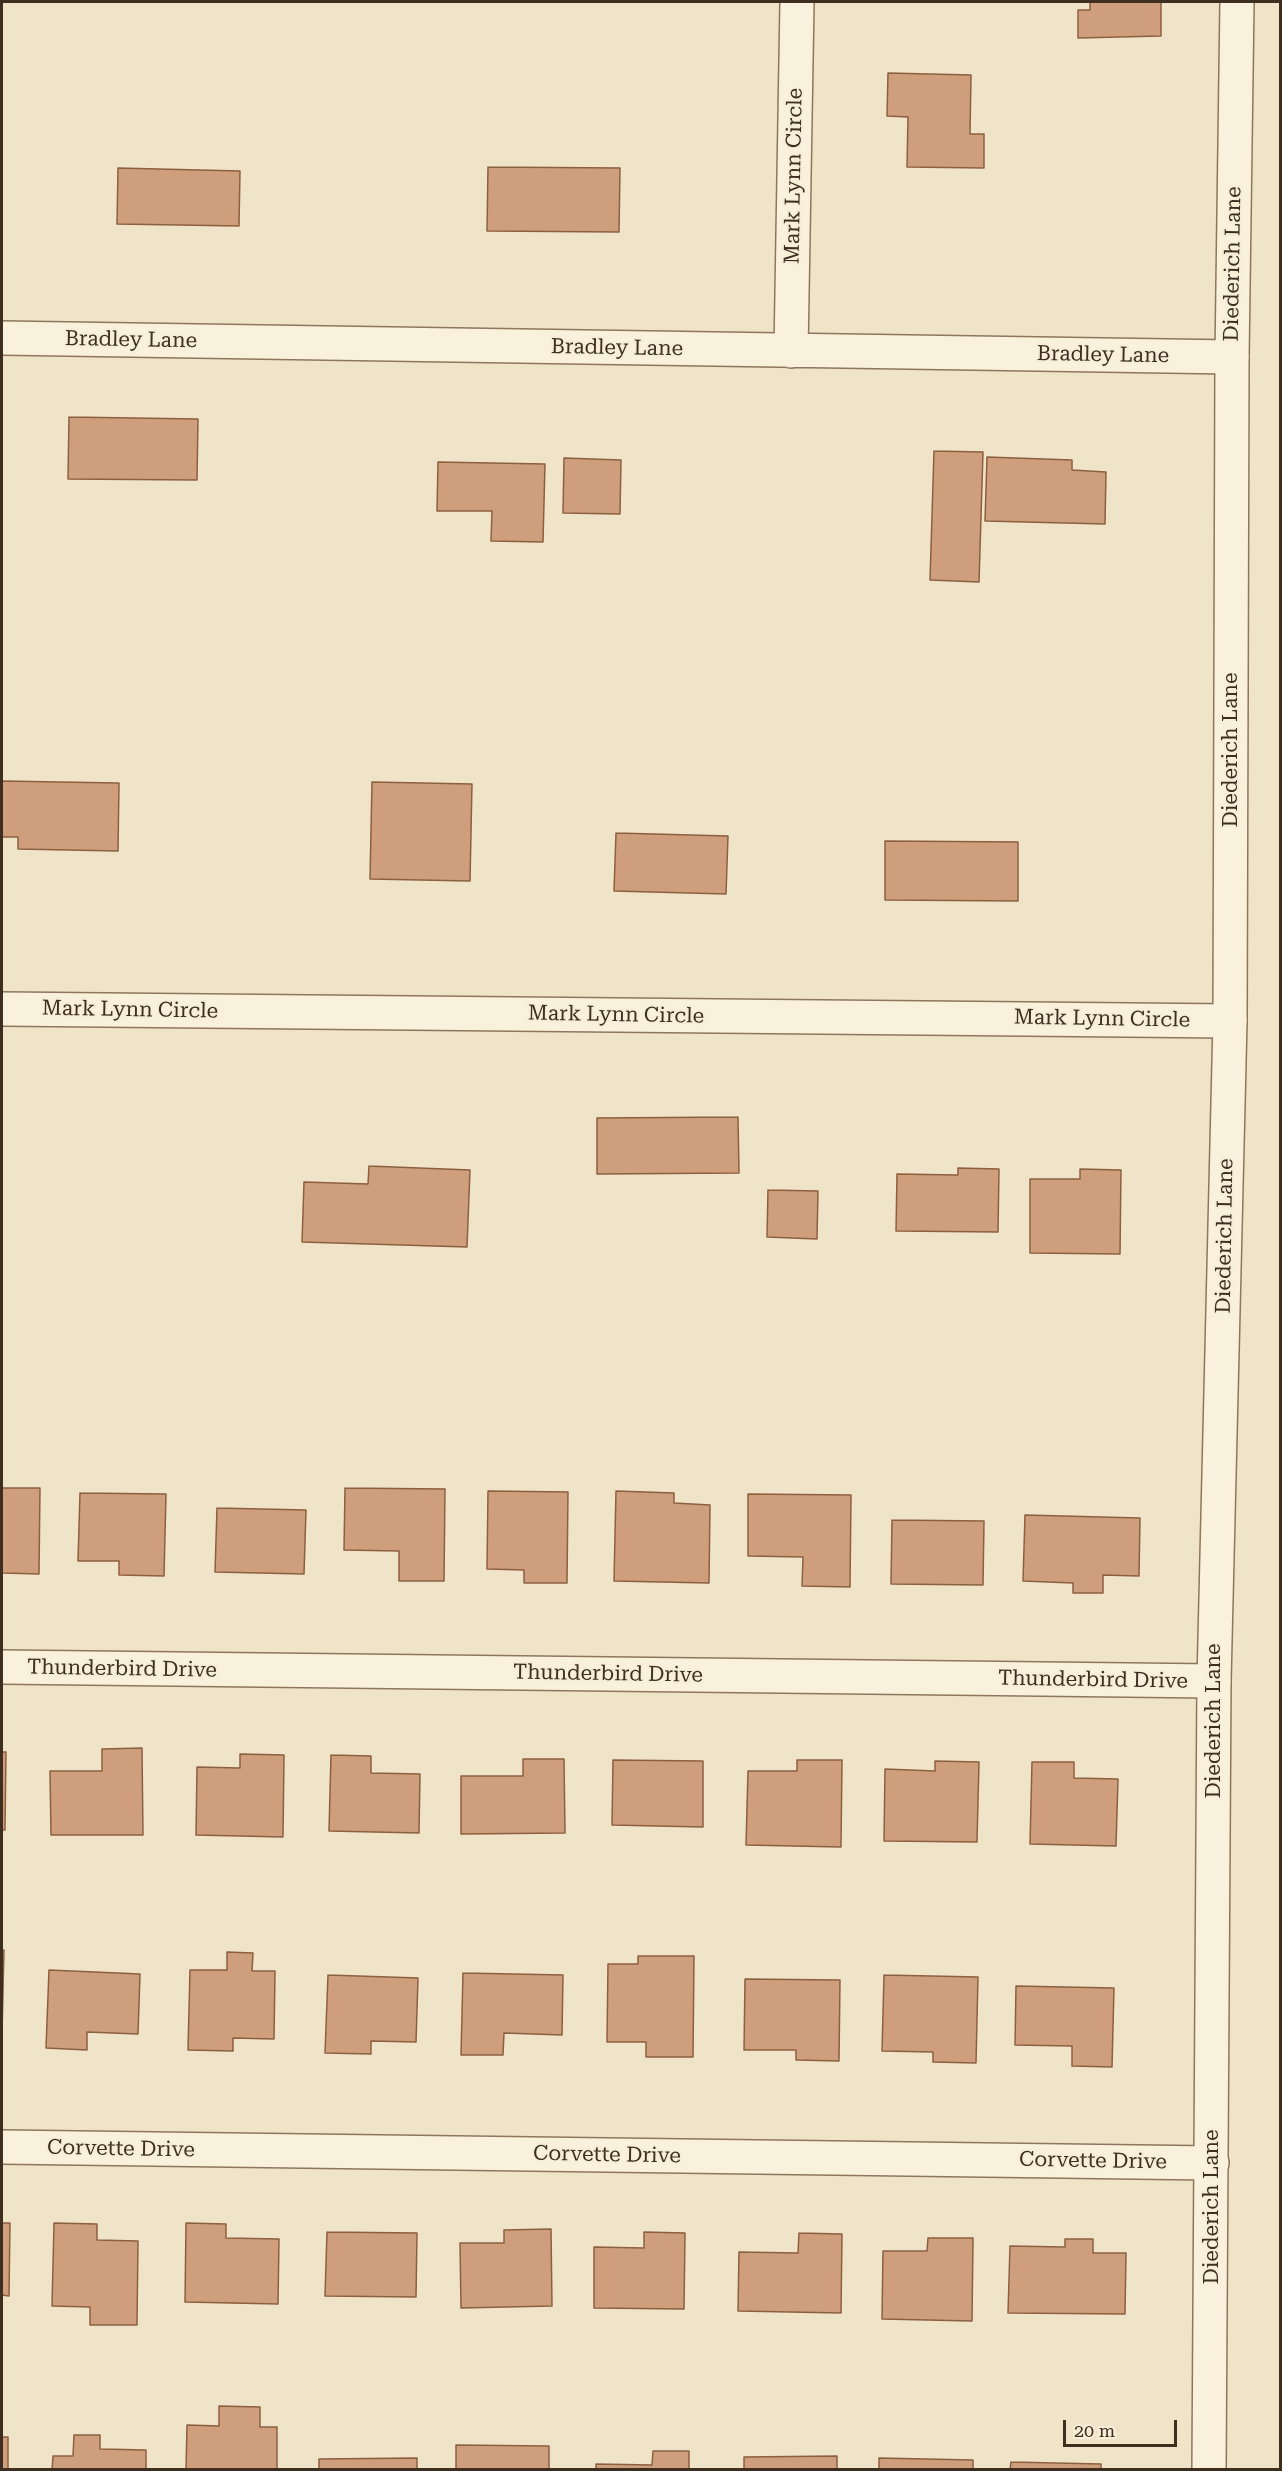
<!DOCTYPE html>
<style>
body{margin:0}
#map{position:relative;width:1282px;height:2471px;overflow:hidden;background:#f0e4c8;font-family:"Roboto Serif",serif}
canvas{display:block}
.frame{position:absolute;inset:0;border:3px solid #3d2e20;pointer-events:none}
.scale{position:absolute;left:1063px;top:2420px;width:114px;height:27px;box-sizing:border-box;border:3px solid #3d2e20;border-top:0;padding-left:8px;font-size:18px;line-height:21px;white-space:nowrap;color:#3d2e20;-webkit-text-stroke:4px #f7eed8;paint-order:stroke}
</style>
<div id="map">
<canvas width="1282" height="2471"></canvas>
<div class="frame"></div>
<div class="scale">20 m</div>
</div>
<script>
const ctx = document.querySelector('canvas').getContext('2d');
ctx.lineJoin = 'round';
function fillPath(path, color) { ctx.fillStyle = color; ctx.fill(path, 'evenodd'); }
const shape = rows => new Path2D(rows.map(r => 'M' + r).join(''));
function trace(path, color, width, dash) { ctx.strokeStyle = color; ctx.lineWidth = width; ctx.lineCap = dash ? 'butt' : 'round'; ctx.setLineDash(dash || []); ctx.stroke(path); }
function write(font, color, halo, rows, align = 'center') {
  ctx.font = font + ' "Roboto Serif",serif'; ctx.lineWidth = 4.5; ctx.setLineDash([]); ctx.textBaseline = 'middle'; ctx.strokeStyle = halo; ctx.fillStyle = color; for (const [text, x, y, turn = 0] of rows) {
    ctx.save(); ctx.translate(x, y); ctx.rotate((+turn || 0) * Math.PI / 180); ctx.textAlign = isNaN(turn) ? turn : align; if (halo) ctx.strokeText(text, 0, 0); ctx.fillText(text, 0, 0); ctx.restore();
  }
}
const building = shape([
 [1090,2,1161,2,1161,36,1078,38,1078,10,1090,10,1090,2],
 [888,73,971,75,970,134,984,134,984,168,907,167,908,117,887,116,888,73],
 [488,167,620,168,619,232,487,231,488,167],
 [118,168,240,171,239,226,117,224,118,168],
 [69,417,198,419,197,480,68,479,69,417],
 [934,451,983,452,979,582,930,580,934,451],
 [987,457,1072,460,1072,470,1106,472,1105,524,985,521,987,457],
 [564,458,621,460,620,514,563,513,564,458],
 [438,462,545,464,543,542,491,541,492,511,437,511,438,462],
 [2,781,119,783,118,851,18,849,18,837,2,837,2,781],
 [372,782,472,784,470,881,370,879,372,782],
 [616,833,728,836,726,894,614,891,616,833],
 [885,841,1018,842,1018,901,885,900,885,841],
 [738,1117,739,1173,597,1174,597,1118,738,1117],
 [369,1166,470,1170,467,1247,302,1242,304,1182,368,1184,369,1166],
 [958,1168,999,1169,998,1232,896,1231,897,1174,958,1175,958,1168],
 [1080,1169,1121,1170,1120,1254,1030,1253,1030,1179,1080,1179,1080,1169],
 [768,1190,818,1191,817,1239,767,1237,768,1190],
 [2,1488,40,1488,39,1574,2,1573,2,1488],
 [345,1488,445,1489,444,1581,399,1581,399,1551,344,1550,345,1488],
 [488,1491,568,1492,567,1583,524,1583,524,1570,487,1569,488,1491],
 [616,1491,674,1493,674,1503,710,1505,709,1583,614,1581,616,1491],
 [80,1493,166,1494,164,1576,119,1575,119,1561,78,1561,80,1493],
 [748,1494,851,1495,850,1587,802,1586,803,1557,748,1556,748,1494],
 [217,1508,306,1510,304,1574,215,1572,217,1508],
 [1025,1515,1140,1518,1139,1576,1103,1575,1103,1593,1073,1593,1073,1583,1023,1581,1025,1515],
 [892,1520,984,1521,983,1585,891,1584,892,1520],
 [142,1748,143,1835,51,1835,50,1771,102,1771,102,1749,142,1748],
 [2,1752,6,1752,5,1830,2,1830,2,1752],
 [240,1754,284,1755,283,1837,196,1835,197,1767,240,1768,240,1754],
 [331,1755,371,1756,371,1773,420,1774,419,1833,329,1831,331,1755],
 [523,1759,564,1759,565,1833,461,1834,461,1776,523,1776,523,1759],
 [613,1760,703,1761,703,1827,612,1825,613,1760],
 [797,1760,842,1760,841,1847,746,1845,748,1771,797,1771,797,1760],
 [935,1761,979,1762,977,1842,884,1841,885,1769,935,1771,935,1761],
 [1032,1762,1074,1762,1074,1778,1118,1779,1116,1846,1030,1844,1032,1762],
 [2,1950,4,1950,2,2033,2,1950],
 [227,1952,253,1953,252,1971,275,1971,274,2039,233,2038,233,2051,188,2050,190,1970,227,1970,227,1952],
 [638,1956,694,1956,693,2057,646,2057,646,2042,607,2042,608,1964,638,1964,638,1956],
 [49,1970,140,1974,138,2034,87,2032,87,2050,46,2048,49,1970],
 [463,1973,563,1975,562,2035,504,2033,503,2055,461,2055,463,1973],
 [328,1975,418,1978,416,2042,371,2041,371,2054,325,2053,328,1975],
 [884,1975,978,1977,976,2063,933,2062,933,2052,882,2051,884,1975],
 [745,1979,840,1980,839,2061,796,2060,796,2050,744,2050,745,1979],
 [1016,1986,1114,1988,1112,2067,1072,2066,1072,2046,1015,2045,1016,1986],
 [2,2223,10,2223,9,2296,2,2295,2,2223],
 [54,2223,97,2224,97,2240,138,2241,137,2325,90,2325,90,2307,52,2306,54,2223],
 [186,2223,226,2224,226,2238,279,2239,278,2304,185,2302,186,2223],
 [551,2229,552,2306,461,2308,460,2243,504,2243,504,2230,551,2229],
 [327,2232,417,2233,416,2297,325,2296,327,2232],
 [644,2232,685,2233,684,2309,594,2308,594,2247,644,2248,644,2232],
 [799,2233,842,2234,841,2313,738,2311,739,2252,798,2253,799,2233],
 [928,2238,973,2238,972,2321,882,2319,883,2251,927,2251,928,2238],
 [1065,2239,1093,2239,1093,2253,1126,2253,1125,2314,1008,2313,1010,2246,1065,2247,1065,2239],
 [219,2406,260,2407,260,2427,277,2427,277,2470,186,2470,187,2425,219,2426,219,2406],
 [74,2435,100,2435,100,2449,146,2450,146,2470,52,2470,53,2456,73,2456,74,2435],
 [2,2437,8,2437,8,2470,2,2470,2,2437],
 [456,2445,549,2446,549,2470,456,2470,456,2445],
 [653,2451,689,2451,689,2470,596,2470,596,2464,652,2465,653,2451],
 [837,2456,837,2470,744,2470,744,2457,837,2456],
 [417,2458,417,2470,319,2470,319,2459,417,2458],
 [879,2458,973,2460,973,2470,879,2470,879,2458],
 [1011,2462,1101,2464,1101,2470,1010,2470,1011,2462]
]);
fillPath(building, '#cf9f7d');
trace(building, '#8d5f41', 1.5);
const minor = shape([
 [2,338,1232,357],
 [791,351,797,2],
 [2,1009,1230,1021],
 [2,1667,1214,1681],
 [2,2147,1212,2163]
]);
const tertiary = shape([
 [1209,2470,1214,1681,1230,1021,1232,357,1237,2]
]);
trace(minor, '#8d765c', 36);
trace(tertiary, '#8d765c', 36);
trace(minor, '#faf1dc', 33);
trace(tertiary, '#faf1dc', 33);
write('21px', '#3d2e20', '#f7eed8', [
 ["Mark Lynn Circle",794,176,-89],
 ["Diederich Lane",1233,264,-89],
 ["Bradley Lane",131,340,1],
 ["Bradley Lane",617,348,1],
 ["Bradley Lane",1103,355,1],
 ["Diederich Lane",1231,750,-90],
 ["Mark Lynn Circle",130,1010,1],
 ["Mark Lynn Circle",616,1015,1],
 ["Mark Lynn Circle",1102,1019,1],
 ["Diederich Lane",1225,1236,-89],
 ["Thunderbird Drive",122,1669,1],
 ["Thunderbird Drive",608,1674,1],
 ["Thunderbird Drive",1093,1680,1],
 ["Diederich Lane",1214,1721,-90],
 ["Corvette Drive",121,2149,1],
 ["Corvette Drive",607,2155,1],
 ["Corvette Drive",1093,2161,1],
 ["Diederich Lane",1212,2207,-90]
]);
</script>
